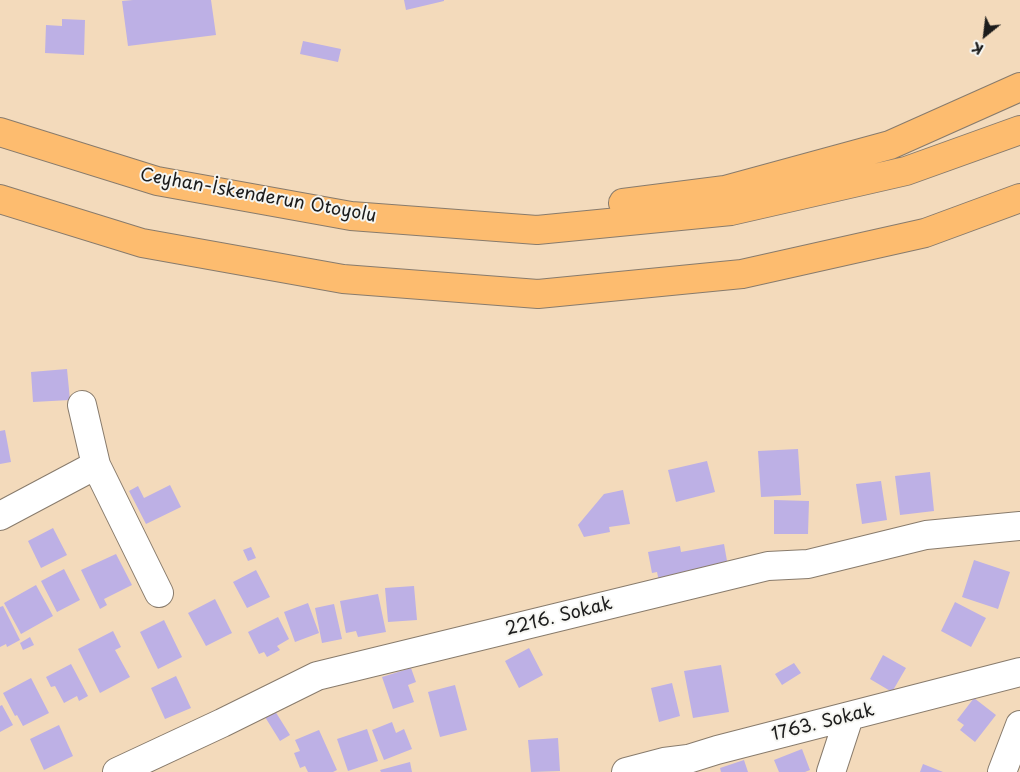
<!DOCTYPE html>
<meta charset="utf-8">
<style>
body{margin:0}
#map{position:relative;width:1020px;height:772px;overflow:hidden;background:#f3dabb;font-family:"Playpen Sans",sans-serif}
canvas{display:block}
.north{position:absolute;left:960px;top:10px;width:50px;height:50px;-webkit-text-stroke:4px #f6f6f2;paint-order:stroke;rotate:209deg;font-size:14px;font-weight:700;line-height:20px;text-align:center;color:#1c1c1c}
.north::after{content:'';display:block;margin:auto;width:18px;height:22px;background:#1c1c1c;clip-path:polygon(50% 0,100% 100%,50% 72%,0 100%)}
</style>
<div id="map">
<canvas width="1020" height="772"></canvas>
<div class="north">K</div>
</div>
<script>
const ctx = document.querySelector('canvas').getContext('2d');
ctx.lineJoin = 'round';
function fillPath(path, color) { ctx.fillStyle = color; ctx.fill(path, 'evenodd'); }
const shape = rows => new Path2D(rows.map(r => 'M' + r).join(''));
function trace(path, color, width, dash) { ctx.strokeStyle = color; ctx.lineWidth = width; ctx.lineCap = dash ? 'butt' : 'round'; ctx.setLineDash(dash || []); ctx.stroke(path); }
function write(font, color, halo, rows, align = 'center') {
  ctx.font = font + ' "Playpen Sans",sans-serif'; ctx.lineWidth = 4; ctx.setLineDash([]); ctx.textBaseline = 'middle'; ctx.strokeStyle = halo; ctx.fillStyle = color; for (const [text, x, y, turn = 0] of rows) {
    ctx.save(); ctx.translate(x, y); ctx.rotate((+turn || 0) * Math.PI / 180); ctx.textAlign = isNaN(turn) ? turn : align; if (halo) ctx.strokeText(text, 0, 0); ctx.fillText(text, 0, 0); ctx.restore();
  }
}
fillPath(shape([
 [133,0,211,0,216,35,128,46,122,1],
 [404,0,444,0,444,1,406,10],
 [62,19,85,20,84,55,45,53,46,25,62,26],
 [303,41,341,49,338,62,300,54],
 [67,369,70,400,33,402,31,372],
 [5,430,11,462,0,464,0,431],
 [798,449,801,495,761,497,758,451],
 [707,461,715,492,676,502,668,470],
 [930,472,934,511,900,515,895,476],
 [881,481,887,520,862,524,856,484],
 [170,485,181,507,146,524,129,491,138,486,144,498],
 [623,490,630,524,609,527,610,532,584,537,578,525,604,494],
 [774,500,809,501,808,534,774,534],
 [53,528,67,555,41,568,28,541],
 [724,544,729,572,660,586,657,572,652,573,648,552,680,546,681,552],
 [251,547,256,558,248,561,243,550],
 [116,554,132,585,104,599,107,605,100,609,81,570],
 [974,560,1010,572,998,609,962,597],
 [64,569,80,600,57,612,41,581],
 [256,570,270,597,247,608,233,582],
 [36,585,53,616,21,634,4,603],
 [414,586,417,620,388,622,385,588],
 [378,594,386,632,358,637,356,631,346,633,340,601],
 [215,599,232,633,206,646,188,613],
 [955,602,986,618,971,647,941,631],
 [308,603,319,633,295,642,284,612],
 [334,604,342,639,322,643,315,608],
 [3,606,20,640,7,647,6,644,0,647,0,607],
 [278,617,289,639,277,646,280,650,267,657,264,652,259,654,248,632],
 [164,620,182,657,158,669,140,632],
 [113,631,121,647,115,650,130,677,100,693,78,649],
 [30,637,34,645,23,650,20,643],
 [529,648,543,675,519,688,505,661],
 [883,655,906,668,892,692,870,679],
 [794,663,801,673,782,685,775,674],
 [71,664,88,696,79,701,77,696,64,703,55,686,51,687,46,677],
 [721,665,729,712,693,718,684,671],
 [411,668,416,682,408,685,414,702,393,709,382,677],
 [176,676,191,708,165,719,151,688],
 [31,678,49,713,23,726,17,715,15,716,3,693],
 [672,683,680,716,659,722,651,688],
 [455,685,467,730,440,737,428,692],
 [974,698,996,715,975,742,960,730,964,725,957,720],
 [2,705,13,725,0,732,0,706],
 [275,711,290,735,280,741,265,717],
 [392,722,396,733,404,729,412,749,384,760,372,730],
 [59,725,73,756,44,770,30,739],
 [367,729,378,761,348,771,337,739],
 [319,730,337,770,333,772,308,772,305,766,300,768,294,753,300,751,295,740],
 [558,738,560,771,531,772,528,740],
 [802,749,810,770,805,772,779,772,774,760],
 [744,760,748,772,721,772,720,768],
 [410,762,412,772,381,772,380,770],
 [923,764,943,772,920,772]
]), '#bdb0e5');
const minor = shape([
 [82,405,96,465,159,593],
 [0,516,96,465],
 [117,772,222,723,317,676,768,566,808,564,926,535,1020,526],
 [626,772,664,762,688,759,717,750,1020,672],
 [831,772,849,717],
 [1002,772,1020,725]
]);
const highway = shape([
 [0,132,157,181,351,216,537,230,731,211,906,171,1020,130],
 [0,199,142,243,343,279,538,294,742,274,925,233,1020,198],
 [623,203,725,190,890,145,1020,87]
]);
trace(minor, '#887b6c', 30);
trace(highway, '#887b6c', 30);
trace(minor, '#fff', 28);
trace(highway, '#fdbc6f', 28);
write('18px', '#1c1c1c', '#f6f6f2', [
 ["Ceyhan-İskenderun Otoyolu",258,196,10],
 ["2216. Sokak",559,617,-14],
 ["1763. Sokak",823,723,-14]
]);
</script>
